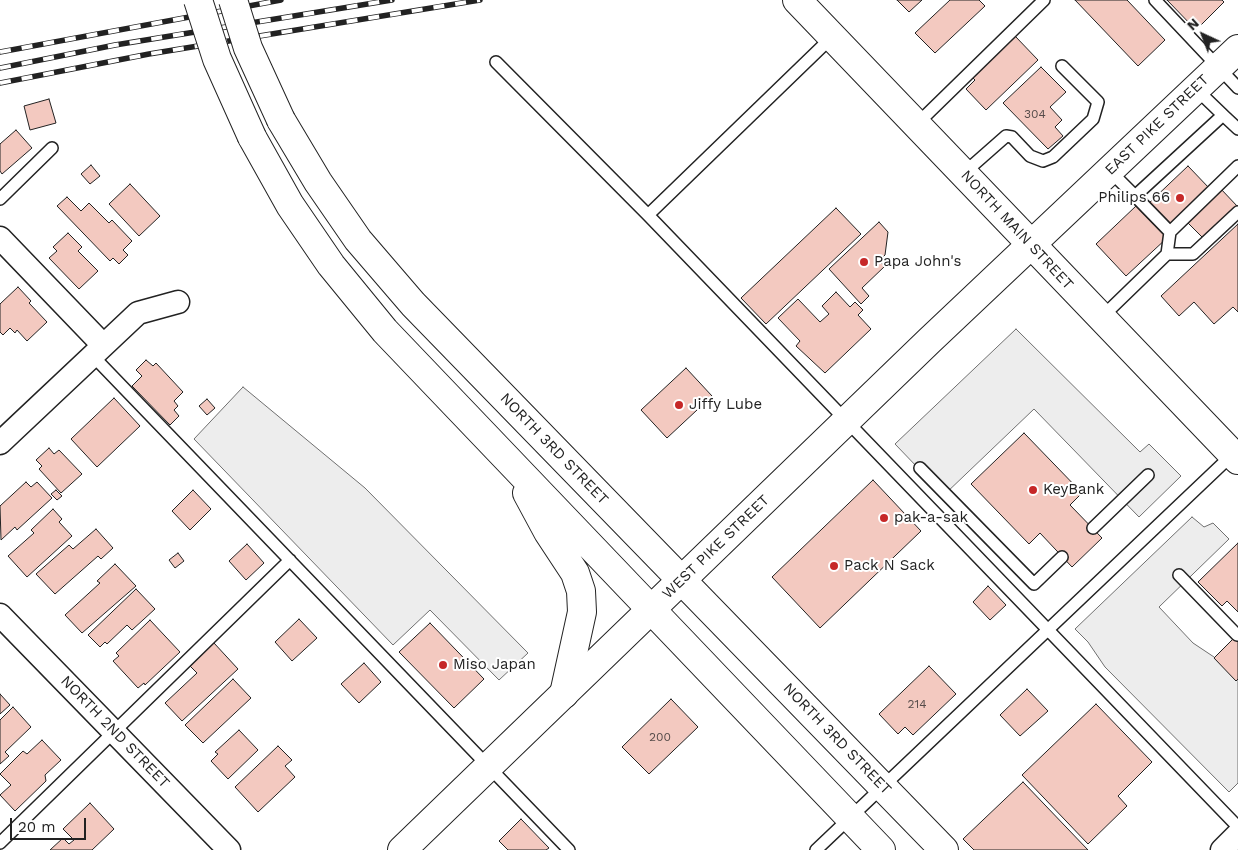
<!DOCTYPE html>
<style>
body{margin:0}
#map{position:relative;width:1238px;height:850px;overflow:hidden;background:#fff;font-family:"Work Sans",sans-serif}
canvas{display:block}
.north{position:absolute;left:1178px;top:10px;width:50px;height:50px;-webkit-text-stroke:4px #fff;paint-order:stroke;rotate:317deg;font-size:14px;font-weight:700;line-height:20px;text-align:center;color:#222}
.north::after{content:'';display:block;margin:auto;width:18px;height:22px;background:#222;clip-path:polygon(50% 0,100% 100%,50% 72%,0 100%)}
.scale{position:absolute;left:10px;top:818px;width:76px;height:22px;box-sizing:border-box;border:2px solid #222;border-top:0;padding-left:6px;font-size:15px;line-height:18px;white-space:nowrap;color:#222;-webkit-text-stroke:4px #fff;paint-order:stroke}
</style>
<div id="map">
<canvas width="1238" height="850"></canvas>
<div class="north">N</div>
<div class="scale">20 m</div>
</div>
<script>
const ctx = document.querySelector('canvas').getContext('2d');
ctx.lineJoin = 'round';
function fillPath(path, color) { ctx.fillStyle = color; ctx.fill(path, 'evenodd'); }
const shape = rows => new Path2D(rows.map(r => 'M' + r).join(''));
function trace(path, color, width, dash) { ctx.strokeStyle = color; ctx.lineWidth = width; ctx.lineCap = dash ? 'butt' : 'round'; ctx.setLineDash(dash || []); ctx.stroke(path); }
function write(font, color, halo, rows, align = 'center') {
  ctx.font = font + ' "Work Sans",sans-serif'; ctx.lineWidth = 4; ctx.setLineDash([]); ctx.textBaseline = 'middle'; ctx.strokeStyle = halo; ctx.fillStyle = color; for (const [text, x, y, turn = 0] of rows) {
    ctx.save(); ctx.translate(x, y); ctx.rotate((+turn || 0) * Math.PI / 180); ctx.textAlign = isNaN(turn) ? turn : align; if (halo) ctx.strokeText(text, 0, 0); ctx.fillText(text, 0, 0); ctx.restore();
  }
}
const parking = shape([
 [1016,329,1140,452,1149,444,1181,476,1139,517,1034,409,944,495,895,444,1016,329],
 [243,387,365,488,528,653,499,680,430,610,393,645,194,439,243,387],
 [1192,517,1204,527,1213,523,1229,539,1159,607,1193,643,1214,657,1238,680,1238,783,1229,792,1105,667,1088,642,1075,629,1192,517]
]);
fillPath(parking, '#ededed');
trace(parking, '#6f6f6f', 1);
const building = shape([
 [897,0,922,0,909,12,897,0],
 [950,0,979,0,985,6,935,53,915,33,950,0],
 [1075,0,1127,0,1165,40,1138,66,1075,0],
 [1167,0,1222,0,1224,2,1196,30,1167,0],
 [1015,36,1038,60,986,110,966,89,975,80,972,77,1015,36],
 [1041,67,1066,92,1050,107,1062,120,1055,127,1063,136,1048,149,1003,103,1041,67],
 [49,99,56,123,30,130,24,106,49,99],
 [16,130,32,148,2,174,0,171,0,144,16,130],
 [91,165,100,176,90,184,81,174,91,165],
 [1188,166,1210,189,1170,227,1148,204,1188,166],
 [130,184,160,216,139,236,109,204,130,184],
 [1220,188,1238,207,1204,239,1186,221,1220,188],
 [67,197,81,211,89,203,109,223,112,220,132,241,123,250,128,255,119,264,113,258,110,261,57,206,67,197],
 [1136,206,1167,238,1126,276,1096,244,1136,206],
 [836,208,861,234,766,324,741,298,836,208],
 [879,222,888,232,885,255,879,261,885,266,862,288,869,296,861,304,829,269,879,222],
 [1238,224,1238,312,1233,307,1214,324,1194,302,1179,316,1161,296,1238,224],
 [68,233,82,247,78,251,98,271,79,289,49,258,57,251,53,247,68,233],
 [18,287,31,301,29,303,47,322,27,341,17,330,15,333,10,328,3,335,0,332,0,304,18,287],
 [836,292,850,307,855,302,863,310,858,315,871,329,825,373,796,346,800,341,778,318,798,299,820,322,829,314,822,306,836,292],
 [146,360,153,366,156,363,183,392,174,401,178,406,174,410,179,416,170,425,132,386,142,376,136,370,146,360],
 [686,368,712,396,667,438,641,410,686,368],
 [114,398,140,426,97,467,71,439,114,398],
 [207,399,215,408,207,415,199,406,207,399],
 [1024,433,1082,493,1070,505,1102,538,1072,567,1040,533,1029,544,971,484,1024,433],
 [49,448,54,454,59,450,82,474,61,493,39,469,42,466,36,460,49,448],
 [873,480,921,531,820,628,772,577,873,480],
 [26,482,31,487,37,482,52,498,17,530,15,527,1,540,0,506,26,482],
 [56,490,62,496,57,500,51,494,56,490],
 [193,490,211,509,190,530,172,511,193,490],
 [53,509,62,519,59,522,72,536,27,577,8,556,34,533,31,530,53,509],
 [96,529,113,548,101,559,98,556,55,594,36,574,69,545,73,549,96,529],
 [1238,543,1238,612,1227,601,1222,606,1198,582,1238,543],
 [247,544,264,563,246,580,229,561,247,544],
 [178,553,184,561,175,568,169,560,178,553],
 [115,564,136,586,82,633,65,615,100,583,97,581,115,564],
 [988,586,1006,605,990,620,973,602,988,586],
 [136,589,155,609,132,630,127,625,107,644,105,642,100,647,88,635,136,589],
 [299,619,317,638,292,661,275,642,299,619],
 [150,620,180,652,145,685,144,683,138,688,113,661,119,656,116,653,150,620],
 [430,623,484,679,454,708,399,652,430,623],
 [1238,634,1238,679,1236,681,1214,658,1238,634],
 [214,643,238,669,182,721,165,703,197,673,190,666,214,643],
 [364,663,381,682,359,703,341,684,364,663],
 [929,666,956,694,913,735,905,727,898,734,879,714,929,666],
 [233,679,251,698,203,743,185,725,233,679],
 [1027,689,1048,711,1020,736,1000,715,1027,689],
 [0,694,10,705,0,714,0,694],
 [671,699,698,727,649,774,622,747,671,699],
 [1096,704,1152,762,1118,796,1127,806,1088,844,1022,775,1096,704],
 [13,707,31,727,5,752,9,756,0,764,0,720,13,707],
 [239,730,258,750,228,779,211,761,218,754,215,752,239,730],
 [42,740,61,760,45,775,46,781,15,811,0,795,11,785,0,774,23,751,27,754,42,740],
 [278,746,292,760,285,766,295,777,258,812,235,787,278,746],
 [1023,782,1088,850,974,850,963,839,1023,782],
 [90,803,114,829,92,850,50,850,63,838,69,844,74,840,63,829,90,803],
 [521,819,549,848,546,850,508,850,499,841,521,819]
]);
fillPath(building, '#f3c9c0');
trace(building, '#222', 1);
const service = shape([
 [1155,0,1238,88],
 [496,62,648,215,1238,827],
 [1223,115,1238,129],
 [917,124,1044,0],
 [1109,170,1135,196,1223,115,1196,89],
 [964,173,1006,136,1012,137,1030,156,1043,161,1053,157,1093,119,1098,102,1062,66],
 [1135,196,1170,232,1167,254],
 [0,199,52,148],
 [648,215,833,36],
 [1170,232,1238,166],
 [1101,318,1167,254,1193,254,1238,212],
 [92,355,569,850],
 [920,468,1034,584,1062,557],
 [1093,528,1148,475],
 [1179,575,1237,635],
 [0,843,290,560],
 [816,850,1234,453]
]);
const minor = shape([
 [0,238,103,345],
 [0,443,138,313,178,302],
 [0,615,229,850],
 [1222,850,1238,834]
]);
const tertiary = shape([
 [1032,245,1238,460]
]);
const secondary = shape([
 [797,0,1032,245]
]);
const primary = shape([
 [281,120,318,182,358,240,413,304,944,850],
 [252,137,290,205,331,265,385,331,881,850],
 [527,493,548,532,575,573,581,591,582,612,564,694]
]);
const trunk = shape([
 [402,850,929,341,1238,49]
]);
trace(service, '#222', 14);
trace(minor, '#222', 25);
trace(tertiary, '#222', 30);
trace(secondary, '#222', 30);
trace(primary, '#222', 30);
trace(trunk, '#222', 30);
trace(service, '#fff', 11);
trace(minor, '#fff', 22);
trace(tertiary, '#fff', 28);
trace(secondary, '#fff', 28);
trace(primary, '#fff', 28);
trace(trunk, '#fff', 28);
const rail = shape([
 [0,52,281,0],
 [0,68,115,45,392,0],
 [0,83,149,54,480,0]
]);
trace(rail, '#222', 5.5);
trace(rail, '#fff', 4, [11]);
const primaryBridge = shape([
 [198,0,217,59,252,137],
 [233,0,248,48,281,120]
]);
trace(primaryBridge, '#222', 30, []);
trace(primaryBridge, '#fff', 28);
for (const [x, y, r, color] of [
 [1180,198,5,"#c62828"],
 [864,262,5,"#c62828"],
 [679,405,5,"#c62828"],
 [1033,490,5,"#c62828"],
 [884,518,5,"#c62828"],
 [834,566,5,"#c62828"],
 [443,665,5,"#c62828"]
]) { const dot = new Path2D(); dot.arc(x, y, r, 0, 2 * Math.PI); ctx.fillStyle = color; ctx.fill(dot); trace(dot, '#fff', 2); }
write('12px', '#564c4a', null, [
 ["304",1035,114],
 ["214",917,704],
 ["200",660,737]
]);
write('15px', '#222', '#fff', [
 ["EAST PIKE STREET",1157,125,-44],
 ["NORTH MAIN STREET",1017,230,47],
 ["NORTH 3RD STREET",554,449,46],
 ["WEST PIKE STREET",716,547,-44],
 ["NORTH 2ND STREET",115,732,46],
 ["NORTH 3RD STREET",837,739,46]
]);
write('15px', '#222', '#fff', [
 ["Philips 66",1170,198,"right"],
 ["Papa John's",874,262],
 ["Jiffy Lube",689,405],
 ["KeyBank",1043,490],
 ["pak-a-sak",894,518],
 ["Pack N Sack",844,566],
 ["Miso Japan",453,665]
], 'left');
</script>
